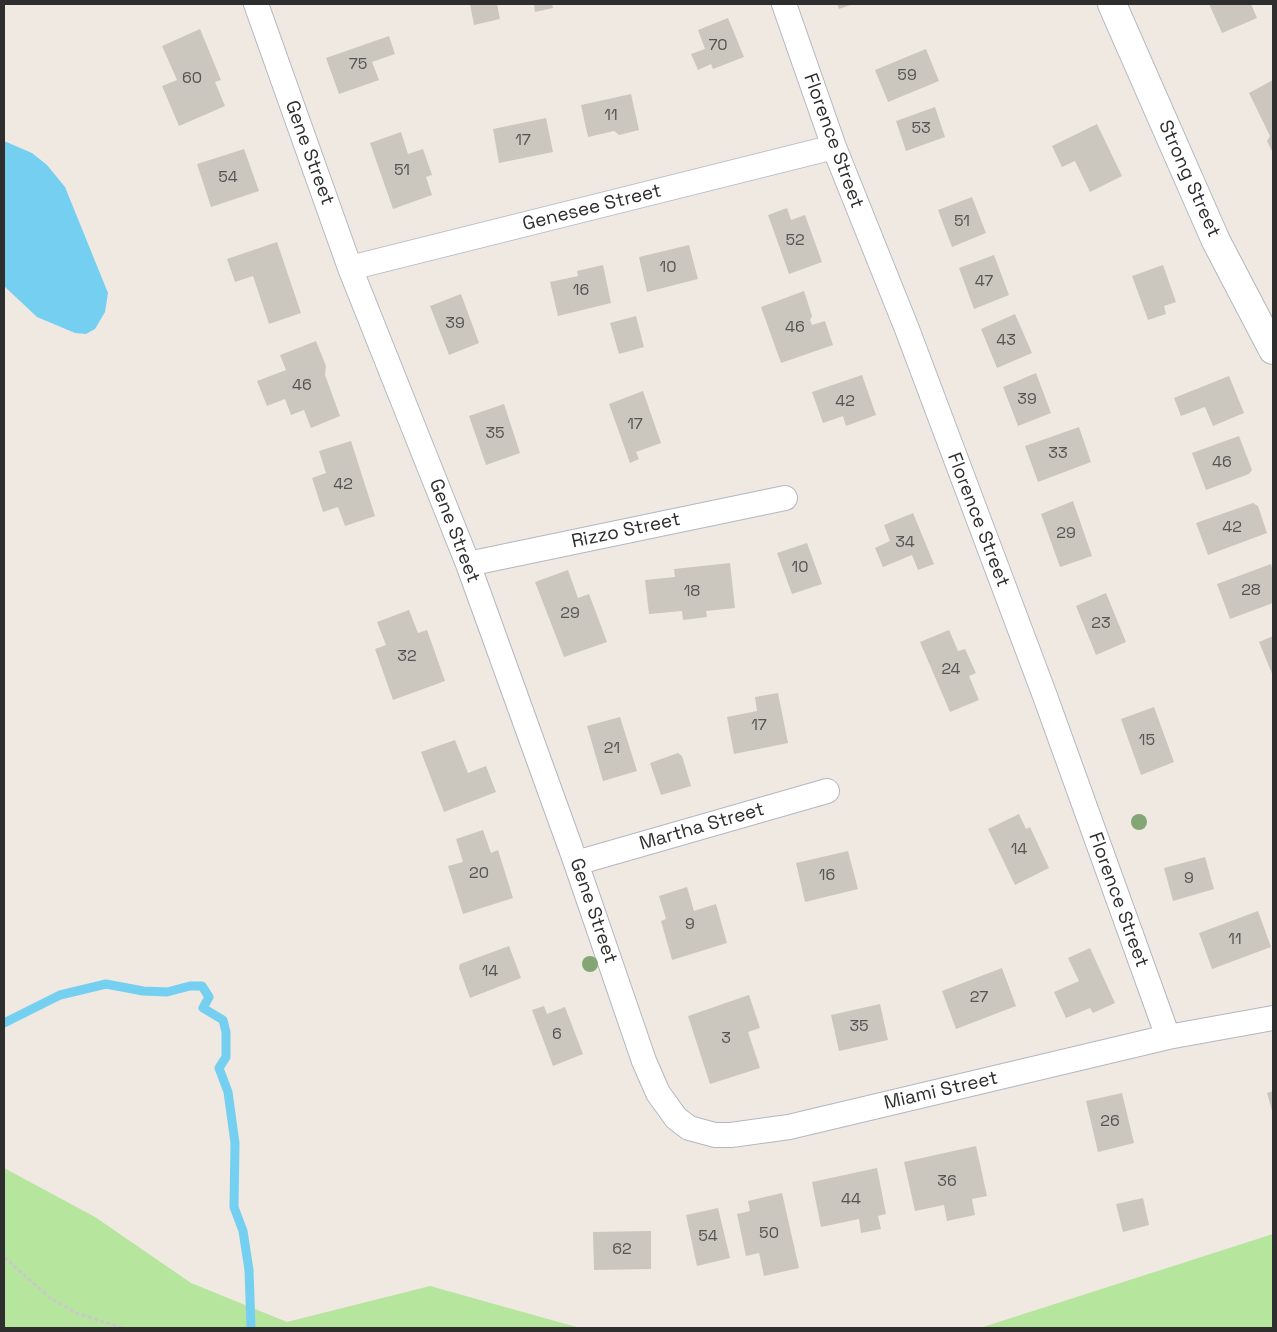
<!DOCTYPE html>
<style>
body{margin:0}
#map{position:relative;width:1277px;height:1332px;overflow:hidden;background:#efe9e1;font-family:"Space Grotesk",sans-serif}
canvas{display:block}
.frame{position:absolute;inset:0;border:5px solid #2e2e2e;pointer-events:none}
</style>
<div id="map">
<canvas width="1277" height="1332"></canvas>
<div class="frame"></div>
</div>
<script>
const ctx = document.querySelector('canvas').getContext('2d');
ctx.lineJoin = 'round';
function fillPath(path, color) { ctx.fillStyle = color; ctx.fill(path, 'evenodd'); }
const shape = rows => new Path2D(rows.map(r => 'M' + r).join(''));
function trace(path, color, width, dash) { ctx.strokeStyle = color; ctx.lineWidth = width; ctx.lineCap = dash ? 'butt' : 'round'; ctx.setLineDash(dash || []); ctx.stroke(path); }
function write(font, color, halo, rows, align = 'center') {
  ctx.font = font + ' "Space Grotesk",sans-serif'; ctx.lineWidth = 5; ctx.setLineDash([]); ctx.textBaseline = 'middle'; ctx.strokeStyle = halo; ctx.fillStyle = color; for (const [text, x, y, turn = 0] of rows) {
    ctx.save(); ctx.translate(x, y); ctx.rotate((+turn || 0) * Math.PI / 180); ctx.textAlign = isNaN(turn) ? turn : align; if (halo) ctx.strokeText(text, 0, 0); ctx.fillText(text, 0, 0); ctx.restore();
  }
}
fillPath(shape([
 [4,1168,95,1217,191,1283,287,1322,430,1286,580,1328,4,1328],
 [1273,1234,1273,1328,980,1328]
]), '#b6e59e');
fillPath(shape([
 [4,141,32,153,47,165,65,187,108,293,105,312,95,329,86,334,75,333,37,317,4,286]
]), '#75cff0');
trace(shape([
 [4,1023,60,995,106,984,143,991,167,992,190,986,202,986,209,997,203,1008,223,1020,226,1032,226,1057,219,1068,228,1092,235,1143,234,1207,243,1231,249,1270,251,1328]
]), '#75cff0', 9);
fillPath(shape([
 [470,4,497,4,500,19,474,25],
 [534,4,552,4,553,8,535,12],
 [837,4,853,4,839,9],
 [1209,4,1251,4,1257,18,1222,33],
 [728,18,744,57,713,69,711,64,698,70,691,54,705,49,698,30],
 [200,29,221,80,215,82,225,106,179,126,162,86,177,80,162,46],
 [389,36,395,54,372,62,379,80,339,94,326,58],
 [926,49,939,81,888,102,875,70],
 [1273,80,1273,153,1267,141,1270,136,1249,93],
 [631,94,639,130,619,135,614,131,588,137,581,105],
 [935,107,945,137,906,151,896,121],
 [546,118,553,152,499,163,493,129],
 [1097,124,1122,176,1090,192,1075,161,1062,167,1052,146],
 [401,132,408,154,423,149,432,175,426,177,432,195,393,209,370,143],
 [244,149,259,191,211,207,197,164],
 [972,197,986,233,952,247,938,210],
 [787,208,791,220,805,215,822,262,789,274,768,215],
 [277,242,301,313,269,324,253,276,235,282,227,259],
 [689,245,698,279,647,292,639,257],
 [994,255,1009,295,974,309,959,268],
 [603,265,611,303,558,316,550,282,578,276,577,271],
 [1163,265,1176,302,1164,306,1166,314,1148,320,1132,276],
 [804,291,812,316,810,320,812,325,825,321,833,345,781,363,761,307],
 [461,294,479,343,449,355,430,306],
 [1015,314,1032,353,997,368,981,329],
 [636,316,644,347,619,354,610,323],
 [316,341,326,366,325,375,340,416,311,428,304,410,291,415,285,399,267,406,257,381,286,370,280,355],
 [1036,373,1051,413,1018,426,1003,387],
 [862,375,876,415,846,426,843,416,823,423,812,392],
 [1229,376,1244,413,1213,426,1205,407,1181,416,1174,398],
 [643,391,661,443,636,452,639,459,630,463,609,404],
 [504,404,520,453,486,465,469,416],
 [1079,427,1091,462,1038,482,1025,446],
 [1239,436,1252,470,1249,474,1206,490,1192,453],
 [351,441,375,516,345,526,338,507,323,512,312,478,326,473,319,451],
 [1073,501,1092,556,1060,567,1041,514],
 [1253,503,1258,506,1267,533,1208,555,1196,523],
 [913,513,934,564,918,570,912,555,883,567,875,548,890,541,884,525],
 [807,543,822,584,792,594,777,553],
 [730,563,735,608,706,611,707,617,683,620,682,611,649,614,645,580,675,577,674,569],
 [1271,564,1273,571,1273,603,1230,619,1217,584],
 [568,570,578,598,589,594,607,642,564,657,535,582],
 [1106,593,1126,642,1096,655,1076,606],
 [409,610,418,633,427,630,445,681,393,700,375,649,386,645,377,622],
 [949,630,958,651,965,649,976,673,969,676,979,700,950,712,920,642],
 [1273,636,1273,676,1259,642],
 [778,693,788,743,734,754,727,717,757,711,755,697],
 [1154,707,1174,762,1141,775,1121,719],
 [620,717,637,771,603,781,587,726],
 [455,740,468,773,486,766,496,792,444,812,421,752],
 [678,753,682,756,691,786,661,795,650,763],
 [1019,814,1026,829,1030,827,1049,868,1015,885,988,829],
 [483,830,491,853,498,850,513,898,463,914,448,866,463,862,456,839],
 [848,851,858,889,805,902,796,863],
 [1205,857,1214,889,1173,901,1164,868],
 [687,887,694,911,716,904,727,943,672,960,661,921,666,919,659,896],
 [1258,911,1271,947,1212,969,1199,933],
 [509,946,521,978,470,998,459,968,460,964],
 [1090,948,1115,1003,1093,1013,1090,1008,1066,1018,1054,992,1079,981,1068,958],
 [1002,968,1016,1006,956,1029,942,991],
 [749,995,760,1028,748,1032,760,1068,710,1084,688,1016],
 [880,1004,888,1040,839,1051,831,1015],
 [544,1006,547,1014,565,1007,583,1054,553,1066,532,1010],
 [1273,1091,1273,1114,1267,1093],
 [1122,1093,1134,1143,1098,1152,1086,1101],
 [976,1146,987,1196,972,1199,975,1215,947,1221,944,1205,915,1211,904,1162],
 [877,1168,886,1214,878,1216,881,1229,861,1233,859,1219,821,1227,812,1182],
 [782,1193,799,1268,764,1276,759,1253,746,1256,737,1214,750,1211,748,1201],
 [1143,1198,1149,1225,1123,1232,1116,1204],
 [718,1208,730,1258,697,1266,686,1215],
 [651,1231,651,1269,594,1270,593,1232]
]), '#cbc7bf');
const minor = shape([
 [256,4,350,268,468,564,576,863,644,1061,658,1093,676,1118,689,1128,715,1135,731,1135,789,1127,1168,1037,1273,1018],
 [784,4,834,147,907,329,1045,696,1168,1037],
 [350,268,834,147],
 [468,564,785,498],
 [576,863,827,791]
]);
const tertiary = shape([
 [1112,4,1216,241,1273,350]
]);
trace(minor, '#b4b7c1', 26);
trace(tertiary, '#b4b7c1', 30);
trace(shape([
 [4,1257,50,1298,76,1313,123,1328]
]), '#c9c9c9', 3, [4, 2.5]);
trace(minor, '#fff', 24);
trace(tertiary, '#fff', 28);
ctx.fillStyle = '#84a574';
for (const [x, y] of [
 [1139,822],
 [590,964]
]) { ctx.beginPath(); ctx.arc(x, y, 8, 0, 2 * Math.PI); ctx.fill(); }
write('16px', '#555452', null, [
 ["70",718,46],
 ["75",358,65],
 ["59",907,76],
 ["60",192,79],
 ["11",611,116],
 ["53",921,129],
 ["17",523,141],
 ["51",402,171],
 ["54",228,178],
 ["51",962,222],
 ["52",795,241],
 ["10",668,268],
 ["47",984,282],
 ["16",581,291],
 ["39",455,324],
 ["46",795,328],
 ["43",1006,341],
 ["46",302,386],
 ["39",1027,400],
 ["42",845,402],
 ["17",635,425],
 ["35",495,434],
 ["33",1058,454],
 ["46",1222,463],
 ["42",343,485],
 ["42",1232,528],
 ["29",1066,534],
 ["34",905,543],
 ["10",800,568],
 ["28",1251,591],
 ["18",692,592],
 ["29",570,614],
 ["23",1101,624],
 ["32",407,657],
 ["24",951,670],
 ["17",759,726],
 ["15",1147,741],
 ["21",612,749],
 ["14",1019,850],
 ["20",479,874],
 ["16",827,876],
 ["9",1189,879],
 ["9",690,925],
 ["11",1235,940],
 ["14",490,972],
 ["27",979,998],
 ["35",859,1027],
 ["6",557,1035],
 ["3",726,1039],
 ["26",1110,1122],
 ["36",947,1182],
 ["44",851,1200],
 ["50",769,1234],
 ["54",708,1237],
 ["62",622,1250]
]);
write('19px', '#2e2e2e', '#fff', [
 ["Florence Street",833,141,70],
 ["Gene Street",309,153,70],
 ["Strong Street",1189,179,66],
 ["Genesee Street",592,208,-14],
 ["Florence Street",978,520,69],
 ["Gene Street",454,531,69],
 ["Rizzo Street",626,531,-12],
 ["Martha Street",702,827,-16],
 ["Florence Street",1118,900,70],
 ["Gene Street",593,911,71],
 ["Miami Street",941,1091,-13]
]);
</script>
